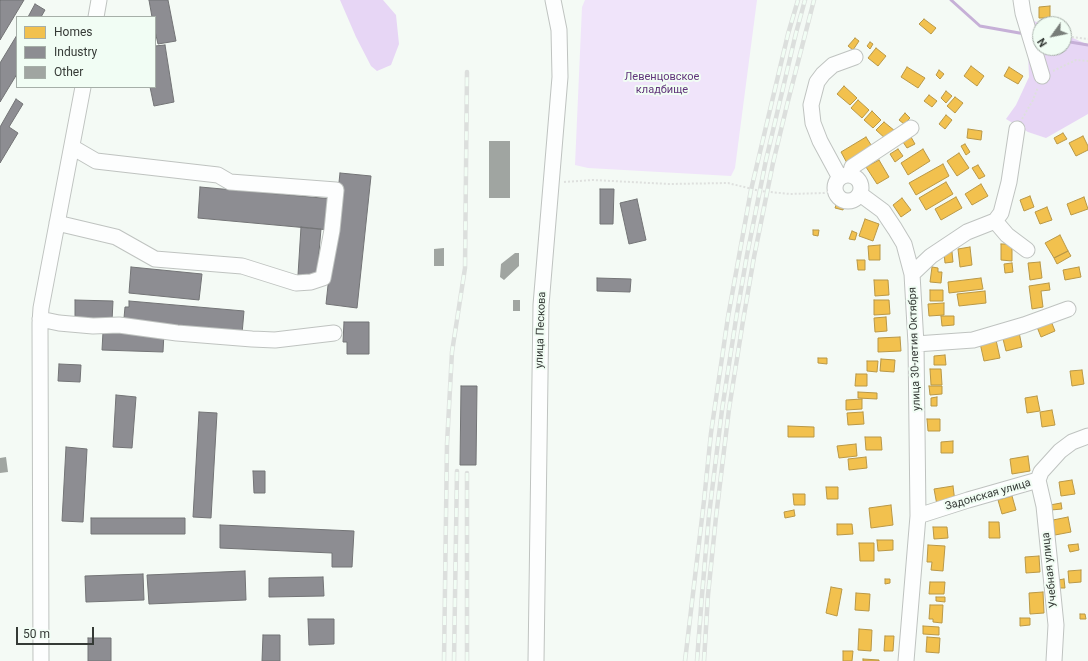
<!DOCTYPE html>
<meta charset="utf-8">
<style>
body{margin:0}
#map{position:relative;width:1088px;height:661px;overflow:hidden;background:#f4faf5;font-family:Roboto,sans-serif}
canvas{display:block}
.legend{position:absolute;left:16px;top:16px;width:140px;height:72px;box-sizing:border-box;background:#f1fdf4;border:1px solid #a6afa8;margin:0;padding:5px 7px;list-style:none;font-size:12px;color:#353a36}
.legend li{display:flex;align-items:center;gap:8px;height:20px}
.legend b{width:20px;border:1px solid #a6afa8}
.north{position:absolute;left:1032px;top:16px;width:40px;height:40px;box-sizing:border-box;background:#f1fdf4;border:1px solid #a6afa8;border-radius:50%;rotate:237deg;font-size:11px;font-weight:700;line-height:16px;text-align:center;color:#353a36}
.north::after{content:'';display:block;margin:auto;width:14px;height:18px;background:#787d79;clip-path:polygon(50% 0,100% 100%,50% 72%,0 100%)}
.scale{position:absolute;left:16px;top:627px;width:78px;height:18px;box-sizing:border-box;border:2px solid #353a36;border-top:0;padding-left:5px;font-size:12px;line-height:14px;white-space:nowrap;color:#353a36;-webkit-text-stroke:3px #f1fdf4;paint-order:stroke}
</style>
<div id="map">
<canvas width="1088" height="661"></canvas>
<ul class="legend">
<li><b style="height:11px;background:#f2c14e"></b>Homes</li>
<li><b style="height:11px;background:#8d8d92"></b>Industry</li>
<li><b style="height:11px;background:#a0a5a1"></b>Other</li>
</ul>
<div class="north">N</div>
<div class="scale">50 m</div>
</div>
<script>
const ctx = document.querySelector('canvas').getContext('2d');
ctx.lineJoin = 'round';
function fillPath(path, color) { ctx.fillStyle = color; ctx.fill(path, 'evenodd'); }
const shape = rows => new Path2D(rows.map(r => 'M' + r).join(''));
function trace(path, color, width, dash) { ctx.strokeStyle = color; ctx.lineWidth = width; ctx.lineCap = dash ? 'butt' : 'round'; ctx.setLineDash(dash || []); ctx.stroke(path); }
function write(font, color, halo, rows, align = 'center') {
  ctx.font = font + ' Roboto,sans-serif'; ctx.lineWidth = 4; ctx.setLineDash([]); ctx.textBaseline = 'middle'; ctx.strokeStyle = halo; ctx.fillStyle = color; for (const [text, x, y, turn = 0] of rows) {
    ctx.save(); ctx.translate(x, y); ctx.rotate((+turn || 0) * Math.PI / 180); ctx.textAlign = isNaN(turn) ? turn : align; if (halo) ctx.strokeText(text, 0, 0); ctx.fillText(text, 0, 0); ctx.restore();
  }
}
fillPath(shape([
 [585,0,757,0,735,168,731,176,588,168,575,165,582,7]
]), '#f0e4fa');
fillPath(shape([
 [340,0,383,0,396,15,399,44,391,65,377,71,371,66,356,37],
 [1034,21,1042,24,1040,24,1040,48,1064,48,1064,34,1084,43,1088,44,1088,114,1046,138,1028,132,1006,119,1016,105,1029,77,1027,25]
]), '#e7d6f5');
const homes = shape([
 [1050,6,1050,18,1039,18,1039,7,1050,6],
 [924,19,936,28,931,34,919,24,924,19],
 [855,38,859,41,853,50,848,46,855,38],
 [870,42,873,44,870,49,867,46,870,42],
 [876,48,886,56,878,66,868,58,876,48],
 [971,66,984,76,977,86,964,76,971,66],
 [907,67,925,78,918,88,901,77,907,67],
 [1009,67,1023,76,1018,84,1004,76,1009,67],
 [939,70,944,74,940,79,936,75,939,70],
 [844,86,857,98,850,105,837,94,844,86],
 [946,91,952,96,946,103,941,98,946,91],
 [929,95,937,101,932,107,924,101,929,95],
 [955,97,963,103,955,113,947,106,955,97],
 [858,100,869,110,862,118,851,108,858,100],
 [872,111,881,120,873,128,864,120,872,111],
 [905,113,910,118,904,124,899,120,905,113],
 [946,115,952,120,945,129,939,124,946,115],
 [884,122,895,131,887,140,876,130,884,122],
 [968,129,982,131,981,140,967,138,968,129],
 [1063,133,1067,139,1057,144,1054,138,1063,133],
 [1083,136,1088,146,1088,150,1076,156,1069,143,1083,136],
 [866,137,873,148,847,163,841,152,866,137],
 [911,137,915,144,907,148,903,142,911,137],
 [965,144,970,152,966,155,961,146,965,144],
 [898,149,903,156,895,162,890,154,898,149],
 [923,149,930,161,908,175,901,163,923,149],
 [959,153,969,168,957,176,947,161,959,153],
 [879,160,889,177,877,184,866,167,879,160],
 [943,164,949,176,916,195,909,183,943,164],
 [978,165,985,176,979,179,972,168,978,165],
 [946,182,953,194,926,210,919,198,946,182],
 [981,184,988,196,972,205,965,194,981,184],
 [1030,196,1034,207,1024,211,1020,200,1030,196],
 [956,197,962,208,941,220,935,209,956,197],
 [1084,197,1088,209,1071,215,1067,204,1084,197],
 [902,198,911,210,901,217,893,205,902,198],
 [837,202,845,204,843,210,835,208,837,202],
 [1047,207,1052,220,1040,224,1035,212,1047,207],
 [865,219,879,224,873,241,859,236,865,219],
 [813,230,819,230,818,236,813,235,813,230],
 [852,231,857,233,855,240,849,239,852,231],
 [1060,235,1068,251,1054,258,1045,243,1060,235],
 [1001,244,1012,244,1012,261,1001,260,1001,244],
 [880,245,880,260,869,260,868,246,880,245],
 [970,247,972,265,960,267,958,249,970,247],
 [1068,251,1071,256,1057,264,1054,258,1068,251],
 [952,252,953,262,945,263,944,253,952,252],
 [857,260,865,260,865,270,858,270,857,260],
 [1040,262,1042,278,1030,280,1028,263,1040,262],
 [1012,263,1013,272,1005,273,1004,264,1012,263],
 [932,267,938,268,938,272,942,272,941,283,930,282,932,267],
 [1079,267,1081,277,1065,280,1063,270,1079,267],
 [981,278,983,289,949,293,948,282,981,278],
 [874,280,888,280,889,295,875,296,874,280],
 [1049,283,1050,290,1041,291,1043,307,1032,309,1029,286,1049,283],
 [930,290,943,290,943,301,930,301,930,290],
 [985,291,986,303,959,306,957,294,985,291],
 [874,300,889,300,890,314,874,315,874,300],
 [944,303,944,315,929,316,928,304,944,303],
 [941,316,954,316,954,325,942,326,941,316],
 [886,317,887,331,875,332,874,318,886,317],
 [1051,321,1055,331,1041,337,1037,327,1051,321],
 [1019,332,1022,347,1006,351,1002,335,1019,332],
 [900,337,901,351,878,352,878,338,900,337],
 [996,340,1000,358,984,361,980,343,996,340],
 [945,355,946,365,934,365,934,356,945,355],
 [818,358,827,358,827,364,818,363,818,358],
 [881,359,895,360,894,372,880,371,881,359],
 [867,361,878,361,877,372,867,371,867,361],
 [930,369,941,369,942,385,931,385,930,369],
 [1082,370,1084,384,1072,386,1070,371,1082,370],
 [856,374,867,374,867,386,855,386,856,374],
 [929,386,942,386,942,394,930,395,929,386],
 [858,392,877,393,877,399,858,398,858,392],
 [1037,396,1040,411,1027,413,1025,398,1037,396],
 [937,397,937,406,931,406,931,398,937,397],
 [862,399,862,409,846,410,846,400,862,399],
 [1052,410,1055,425,1042,427,1040,412,1052,410],
 [863,412,864,424,848,425,847,413,863,412],
 [927,419,940,419,940,431,928,431,927,419],
 [788,426,814,427,814,437,788,437,788,426],
 [865,437,881,437,882,450,866,450,865,437],
 [953,441,953,453,941,453,941,442,953,441],
 [856,444,857,456,839,458,837,446,856,444],
 [1028,456,1030,471,1012,474,1010,459,1028,456],
 [866,457,867,468,849,470,848,459,866,457],
 [1072,480,1075,494,1061,496,1059,482,1072,480],
 [953,486,955,502,937,505,934,489,953,486],
 [826,487,838,487,838,499,827,499,826,487],
 [793,494,805,494,805,505,794,505,793,494],
 [1012,496,1016,510,1002,514,998,500,1012,496],
 [1061,503,1062,509,1051,510,1050,505,1061,503],
 [891,505,893,525,871,528,869,508,891,505],
 [794,510,795,516,785,518,784,512,794,510],
 [1068,517,1071,532,1055,535,1053,520,1068,517],
 [989,522,999,522,1000,538,989,538,989,522],
 [837,524,852,524,853,534,837,535,837,524],
 [933,527,947,527,948,538,934,539,933,527],
 [877,540,893,540,893,550,878,551,877,540],
 [859,543,874,543,874,561,860,561,859,543],
 [1078,544,1079,550,1070,552,1068,545,1078,544],
 [928,545,945,546,943,571,931,570,932,562,927,562,928,545],
 [1039,556,1040,572,1026,573,1025,557,1039,556],
 [1081,570,1081,582,1069,583,1068,571,1081,570],
 [885,579,890,579,890,583,885,584,885,579],
 [1064,579,1065,588,1058,588,1058,580,1064,579],
 [930,582,945,582,944,594,929,594,930,582],
 [831,587,842,589,837,616,826,613,831,587],
 [1043,592,1044,613,1030,614,1029,593,1043,592],
 [856,593,870,594,869,611,855,610,856,593],
 [936,597,945,597,945,602,936,601,936,597],
 [930,605,943,605,942,623,933,622,933,619,929,619,930,605],
 [1080,614,1085,614,1086,619,1080,619,1080,614],
 [1020,618,1030,618,1030,625,1020,626,1020,618],
 [923,626,939,627,939,635,923,634,923,626],
 [859,629,872,630,871,651,858,650,859,629],
 [885,636,894,636,893,651,884,651,885,636],
 [927,637,940,638,939,653,926,652,927,637],
 [843,651,853,651,852,661,843,661,843,651],
 [863,659,879,660,879,661,863,661,863,659]
]);
fillPath(homes, '#f2c14e');
trace(homes, '#b99847', 1);
const industry = shape([
 [1,0,24,0,0,40,0,1,1,0],
 [149,0,168,0,176,41,158,44,155,31,155,17,152,17,149,0],
 [35,4,45,10,41,17,28,17,35,4],
 [17,35,17,74,0,102,0,63,17,35],
 [165,45,174,102,154,106,150,87,155,87,155,46,165,45],
 [16,99,23,104,9,127,18,133,0,163,0,127,16,99],
 [340,173,371,176,357,308,326,304,340,173],
 [200,187,333,199,330,230,198,218,200,187],
 [600,189,614,189,613,224,600,224,600,189],
 [637,199,646,240,629,244,620,203,637,199],
 [301,227,321,229,317,276,298,275,301,227],
 [131,267,202,274,199,300,129,293,131,267],
 [597,278,631,279,630,292,597,291,597,278],
 [75,300,113,301,112,321,75,320,75,300],
 [129,301,244,311,242,334,128,324,124,318,125,307,129,307,129,301],
 [344,322,369,322,369,354,347,354,347,342,343,342,344,322],
 [103,332,164,333,163,352,102,350,103,332],
 [59,364,81,365,80,382,58,381,59,364],
 [461,386,477,386,476,465,460,465,461,386],
 [116,395,136,397,132,448,113,447,116,395],
 [199,412,217,413,211,518,193,517,199,412],
 [66,447,87,449,83,522,62,521,66,447],
 [253,471,265,471,265,493,254,493,253,471],
 [91,518,185,518,185,534,91,534,91,518],
 [220,525,354,531,352,567,332,567,332,553,220,548,220,525],
 [245,571,246,600,149,604,147,575,245,571],
 [143,574,144,600,86,602,85,576,143,574],
 [323,577,324,596,269,597,269,578,323,577],
 [308,619,334,619,334,644,309,645,308,619],
 [263,635,280,635,280,661,262,661,263,635],
 [88,638,111,638,111,661,88,661,88,638]
]);
fillPath(industry, '#8d8d92');
trace(industry, '#737476', 1);
trace(shape([
 [951,0,980,26,1025,34],
 [1064,41,1088,45]
]), '#c6b0d7', 3);
fillPath(shape([
 [489,141,510,141,510,198,489,198],
 [444,248,444,266,434,266,434,249],
 [515,253,519,253,519,266,504,280,500,277,501,264],
 [513,300,520,300,520,311,513,311],
 [6,457,8,472,0,473,0,458]
]), '#a0a5a1');
const minor = shape([
 [1021,0,1023,13,1042,76],
 [96,17,99,0],
 [850,175,852,167,911,128],
 '835 188a13 13 0 1 1 26 0a13 13 0 1 1-26 0Z',
 [840,178,820,141,813,123,811,105,817,82,823,74,833,65,855,57],
 [860,194,883,211,895,229,904,244,912,274],
 [995,221,1007,235,1027,250],
 [57,223,116,237,155,259,242,266,296,283,311,282,323,278,332,230,336,190,230,182,218,175,96,161,72,147],
 [40,319,59,323,93,326,119,325,177,333,252,339,275,340,334,333],
 [916,344,973,340,1024,325,1068,309],
 [1038,480,1044,506,1056,625,1054,661],
 [918,516,968,500,1038,480,1041,472,1060,451,1072,442,1088,436],
 [41,661,40,323,41,308,83,87],
 [536,661,541,305,560,77,559,30,553,0],
 [906,661,918,516,916,344,912,274,931,256,967,232,995,221,1001,213,1009,182,1017,129]
]);
trace(minor, '#bfc3c0', 17);
trace(shape([
 [1064,36,1088,39],
 [1053,71,1076,60,1088,61],
 [1022,119,1033,100,1038,87],
 [564,182,593,180,669,184,728,183,760,191,790,194,824,193,835,190]
]), '#dee0de', 2, [2, 2]);
trace(minor, '#fdfefe', 15);
const rail = shape([
 [444,661,447,444,452,352,465,268,467,72],
 [454,661,457,471],
 [467,661,467,473],
 [685,661,704,501,711,433,728,317,751,190,788,34,798,0],
 [697,661,702,595,709,515,722,410,736,319,747,255,766,160,796,33,805,0],
 [704,661,708,595,716,517,729,409,743,321,754,257,773,163,787,105,814,0]
]);
trace(rail, '#dcdfdd', 4.5);
trace(rail, '#f1fdf4', 3, [9]);
write('11px', '#61357b', '#f1fdf4', [
 ["Левенцовское",662,77],
 ["кладбище",662,90]
]);
write('11px', '#353a36', '#f1fdf4', [
 ["улица Пескова",541,330,-88],
 ["улица 30-летия Октября",915,349,-92],
 ["Задонская улица",988,495,-16],
 ["Учебная улица",1050,570,-96]
]);
</script>
